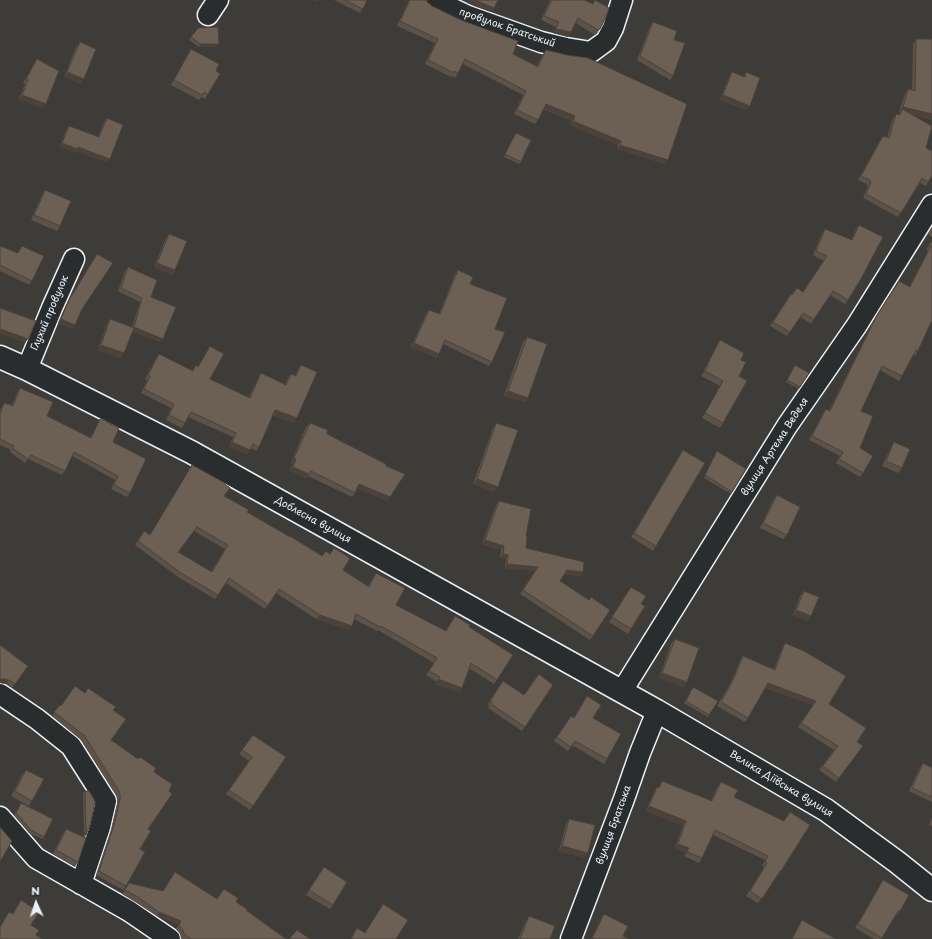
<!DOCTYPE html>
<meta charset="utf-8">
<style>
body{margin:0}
#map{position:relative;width:932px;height:939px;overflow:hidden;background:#3e3c39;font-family:"Playpen Sans",sans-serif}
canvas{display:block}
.north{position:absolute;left:16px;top:883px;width:40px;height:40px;-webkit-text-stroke:3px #2a2d2e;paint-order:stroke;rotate:357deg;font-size:11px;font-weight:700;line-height:16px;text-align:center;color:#e8f1f8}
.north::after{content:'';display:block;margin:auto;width:14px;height:18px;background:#e8f1f8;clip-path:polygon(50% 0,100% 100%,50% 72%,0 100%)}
</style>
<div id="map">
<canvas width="932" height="939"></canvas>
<div class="north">N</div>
</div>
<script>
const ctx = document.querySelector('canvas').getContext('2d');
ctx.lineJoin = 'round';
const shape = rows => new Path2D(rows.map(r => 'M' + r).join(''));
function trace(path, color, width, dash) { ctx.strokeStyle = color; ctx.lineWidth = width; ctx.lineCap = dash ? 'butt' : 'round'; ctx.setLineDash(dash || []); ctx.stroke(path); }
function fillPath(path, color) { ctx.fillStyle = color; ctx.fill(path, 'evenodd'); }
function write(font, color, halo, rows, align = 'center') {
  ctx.font = font + ' "Playpen Sans",sans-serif'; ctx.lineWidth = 3; ctx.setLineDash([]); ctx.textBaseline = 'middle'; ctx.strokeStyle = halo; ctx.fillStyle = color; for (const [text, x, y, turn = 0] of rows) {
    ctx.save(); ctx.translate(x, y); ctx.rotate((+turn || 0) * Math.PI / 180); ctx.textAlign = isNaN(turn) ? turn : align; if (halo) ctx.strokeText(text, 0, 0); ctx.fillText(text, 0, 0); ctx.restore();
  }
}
const street = shape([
 [434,0,468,16,541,42,566,48,591,52,606,41,613,28,622,0],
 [208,15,218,0],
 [27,369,52,308,74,259],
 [622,691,787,426,857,325,932,205],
 [0,694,37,719,71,746,106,801,100,827,81,884],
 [0,817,36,858,129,911,170,939],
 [571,939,624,799,640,753,657,711]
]);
const secondary = shape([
 [0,357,27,369,191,452,657,711,826,810,897,862,932,890]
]);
trace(street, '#e8f1f8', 23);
trace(secondary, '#e8f1f8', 25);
trace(street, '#2a2d2e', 20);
trace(secondary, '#2a2d2e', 22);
fillPath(shape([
 [334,0,367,0,360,13],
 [409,0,427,0,427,2,432,6,513,54,537,66,543,54,546,50,665,164,617,149,618,145,570,125,572,121,543,109,538,120,535,124,514,114,523,95,463,64,455,78,452,76,451,77,425,64,435,43,397,26],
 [550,0,584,0,593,4,609,8,597,33,595,35,576,23,568,37,553,33,556,27,541,20],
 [653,22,674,40,673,76,670,80,637,60,650,26],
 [198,28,219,44,217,46,199,47,189,40],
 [916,39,932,39,932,120,912,115,926,148,928,182,926,186,920,183,898,217,863,198,868,186,867,185,867,184,858,180,880,140,883,136,887,137,893,118,896,114,899,115,900,112,899,112,905,94,908,89,912,90,913,44],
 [80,42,81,84,64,77,76,47],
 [191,49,216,71,208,94,205,99,201,97,199,100,171,85],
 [37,59,43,108,19,99,25,84,23,83],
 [732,72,744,76,746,72,750,106,746,110,720,100,729,77],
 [107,118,110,159,107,162,76,151,75,153,60,147,66,130,69,126,98,137,104,122],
 [516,133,521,162,519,164,504,157],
 [45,190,60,226,57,231,31,220,42,195],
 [859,225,848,300,845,304,830,295,811,324,800,317,787,336,770,326,788,298,792,295,803,292,824,261,813,255,822,233,825,229,851,240,856,229],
 [932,227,932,237,928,234],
 [169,234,175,270,172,275,154,267,166,238],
 [932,240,932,322,931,322,918,351,915,356,913,355,899,381,880,370,861,411,860,448,863,473,860,477,836,463,840,456,809,440,823,413,826,409,829,411,874,320,896,285,909,287,928,251,926,250],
 [0,246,17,253,22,246,32,281,29,285,0,271],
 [97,254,72,329,58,323,66,305],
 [128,267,151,297,160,342,132,331,121,358,98,350,107,324,110,319,132,327,140,302,118,291,125,271],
 [458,270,470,284,495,329,492,362,489,366,443,344,439,354,437,358,411,347,426,314,429,310,439,314,455,274],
 [527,337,525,402,504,396,523,342],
 [720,340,741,360,739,376,723,423,720,428,702,418,720,386,701,376,705,370,704,370,717,345],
 [210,346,210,379,249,397,258,378,261,373,285,384,288,378,291,374,295,376,298,369,301,365,294,423,273,415,259,447,256,451,251,448,247,454,229,447,233,437,188,417,182,428,166,420,171,408,141,393,147,380,145,379,156,358,159,354,192,371,196,365,198,367],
 [795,365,809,373,799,389,786,382],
 [20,388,47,416,90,438,98,423,100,419,113,442,130,493,127,497,111,489,115,480,72,456,65,471,62,475,28,459,25,463,10,452,11,450,0,445,0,410,2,407,4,403,12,405,17,393],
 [310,423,327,434,386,466,387,501,357,488,355,493,352,497,308,476,306,478,290,471,293,464,291,463,306,427],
 [496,423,494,492,473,484,493,428],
 [894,442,902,468,898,473,882,466,891,447],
 [683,450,656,546,653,551,631,537],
 [717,451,746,469,731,494,704,478],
 [192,465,224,496,247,512,368,586,376,573,396,605,445,631,469,627,513,655,494,684,470,669,462,688,459,692,435,684,437,682,426,675,434,663,378,630,377,631,354,619,349,630,316,619,276,593,265,609,226,583,215,599,178,577,135,545,144,531,150,535],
 [194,531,225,549,211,572,179,552],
 [777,495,787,535,783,539,760,528,773,500],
 [499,501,526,536,526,548,583,572,580,576,564,574,560,581,593,636,590,640,520,594,535,571,505,568,506,559,500,558,501,550,482,544,496,505],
 [631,587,641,604,631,629,628,634,609,622],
 [804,591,808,621,793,615,800,596],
 [675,639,684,687,659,678,671,644],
 [785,643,829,704,857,742,863,746,836,782,819,770,834,750,798,727,813,705,765,688,745,722,717,706,730,684,740,661,743,656,774,669,782,648],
 [0,645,28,666,12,688,6,684,0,683],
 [503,681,524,695,553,685,522,731,488,708,490,706,487,705],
 [693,687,718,701,708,717,684,703],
 [84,693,113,710,111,740,154,772,169,791,148,829,126,886,123,890,96,875,111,830,117,804,117,799,116,795,81,740,52,716,60,705,61,706],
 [587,696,593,718,607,759,604,764,572,745,568,751,554,741,571,716,574,718],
 [253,735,286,757,250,810,226,794,249,761,239,754],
 [923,763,932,768,932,802,909,791,920,767],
 [26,770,32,801,29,806,11,796,22,775],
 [662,781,711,801,718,786,721,782,734,797,781,871,778,876,777,875,758,903,746,896,764,867,762,866,765,860,713,835,702,858,699,863,684,856,686,853,675,848,683,826,646,811,654,792,657,787,658,788],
 [85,791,86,835,85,837,78,862,75,867,53,854,63,833,66,829,84,837,83,793],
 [21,803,44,837,43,839,29,833,14,815],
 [932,818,932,826,929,825],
 [569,819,588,853,584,858,559,851,566,824],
 [320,872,333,905,330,909,306,895],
 [883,880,900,911,897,915,896,915,881,939,874,939,855,928],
 [129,883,163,891,236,902,246,910,286,939,182,939,181,938,180,934,176,929,179,925,157,916,135,902,122,894],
 [604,914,623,936,629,939,591,939,601,919],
 [529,916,550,939,518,939,526,921]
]), '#5d5247');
fillPath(shape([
 [310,0,319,0,317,2],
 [469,0,475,0,494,8,491,12,467,3],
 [556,29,571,32,568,37,553,33],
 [200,44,219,44,217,46,199,47],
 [67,72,84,79,81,84,64,77],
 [22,95,46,104,43,108,19,99],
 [723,95,750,106,746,110,720,100],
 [546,104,575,116,572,121,543,108],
 [903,107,932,114,932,120,901,113,902,109,899,112],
 [573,121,621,141,618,145,570,125],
 [62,143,78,147,110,159,107,162,76,151,75,153,60,147],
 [620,145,668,160,665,164,617,149],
 [157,263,175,270,172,275,154,267],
 [61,319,75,325,72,329,58,323],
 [134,327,163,339,160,342,131,330],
 [0,329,28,339,25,343,0,334],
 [414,343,439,354,437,358,411,347],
 [101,345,124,353,121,358,98,350],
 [508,391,528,398,525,402,504,396],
 [275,410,297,418,294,423,272,414],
 [232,442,250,450,247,454,229,447],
 [294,458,296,459,293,464,291,463],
 [293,467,309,474,306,478,290,471],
 [477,479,498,487,494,492,473,484],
 [359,484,390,497,387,501,356,488],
 [485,540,504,546,501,550,482,544],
 [503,554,508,555,506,559,500,558],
 [507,564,538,567,535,571,505,568],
 [567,570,583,572,580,576,564,574],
 [796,610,811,616,808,621,793,615],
 [320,615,352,626,349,630,316,619],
 [662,673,687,682,684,687,659,678],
 [0,679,4,679,9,680,6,684,0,683],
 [438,679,462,688,459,692,435,684],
 [768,683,816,701,813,705,765,688],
 [649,806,686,821,683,826,646,811],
 [678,844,689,848,686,853,675,848],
 [562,846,588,853,584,858,559,851],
 [159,912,181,921,179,925,157,916]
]), '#4c423a');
const building = shape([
 [345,0,367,0,363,9,345,0],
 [410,0,427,0,427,2,432,6,461,20,518,41,513,54,538,67,546,50,567,55,588,58,687,104,668,160,620,145,621,141,573,121,575,116,546,104,538,120,517,110,526,91,465,59,458,73,454,71,454,73,428,60,438,39,400,21,410,0],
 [475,0,498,0,494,8,475,0],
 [552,0,584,0,593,4,595,0,609,8,605,19,600,29,598,30,578,18,571,32,556,29,559,22,544,16,552,0],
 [653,22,677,31,674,40,685,43,673,76,640,56,653,22],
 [218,27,219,44,200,44,191,37,198,28,218,27],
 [916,39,932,39,932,114,903,107,908,89,915,91,916,39],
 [80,42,96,49,84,79,67,72,80,42],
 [191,49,219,64,216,71,220,74,208,94,204,92,202,95,174,80,191,49],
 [37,59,59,71,46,104,22,95,28,80,26,79,37,59],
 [732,72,745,77,746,72,760,78,750,106,723,95,732,72],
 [902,109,932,126,926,148,932,151,932,176,928,182,922,178,901,213,866,194,871,182,870,181,870,180,861,176,883,136,889,138,896,114,900,115,902,109],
 [107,118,123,125,110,159,78,147,77,149,62,143,69,126,99,137,107,118],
 [516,133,531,140,521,162,505,154,516,133],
 [45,190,71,201,60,226,34,215,45,190],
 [859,225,883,237,862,277,848,300,833,291,814,319,803,313,790,332,773,322,791,294,792,295,797,288,803,292,827,256,816,251,825,229,852,240,859,225],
 [169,234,187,241,175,270,157,263,169,234],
 [932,241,932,320,918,351,916,350,902,376,882,366,861,411,873,416,860,448,873,456,863,473,839,459,843,452,812,436,826,409,830,411,877,315,899,281,910,287,931,246,929,245,932,241],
 [0,246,18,253,22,246,44,256,32,281,0,265,0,246],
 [97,254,113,263,82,309,75,325,61,319,69,300,97,254],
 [128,267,157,280,151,297,176,307,163,339,134,327,142,298,121,288,128,267],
 [458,270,473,277,470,284,507,298,495,329,505,332,492,362,445,340,439,354,414,343,429,310,440,314,458,270],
 [0,308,36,321,28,339,0,329,0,308],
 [110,319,134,328,124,353,101,345,110,319],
 [527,337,547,344,528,398,508,391,527,337],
 [720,340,744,353,741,360,746,362,739,376,747,381,723,423,705,413,723,381,705,371,708,365,707,365,720,340],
 [210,346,224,354,210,379,250,398,261,373,286,385,291,374,296,376,301,365,317,372,297,418,275,410,259,447,253,444,250,450,232,442,236,433,191,412,185,423,169,415,174,404,144,389,150,376,148,375,159,354,193,371,196,365,198,367,210,346],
 [795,365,809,373,800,387,787,380,795,365],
 [20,388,53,402,47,416,91,438,100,419,119,428,113,442,146,459,130,493,114,485,118,476,74,452,65,471,31,455,28,459,12,448,14,446,0,439,0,414,4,403,13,406,20,388],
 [310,423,328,430,327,434,386,464,386,466,405,474,390,497,359,484,355,493,311,471,309,474,293,467,296,459,294,458,310,423],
 [496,423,518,430,498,487,477,479,496,423],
 [894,442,910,449,902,468,886,461,894,442],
 [683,450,705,463,656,546,634,533,683,450],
 [717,451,746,469,732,492,705,475,717,451],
 [192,465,221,481,230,488,224,496,249,510,247,512,290,537,290,536,322,556,326,551,330,554,334,548,350,558,343,570,369,587,376,573,405,588,396,605,446,631,455,616,470,625,469,627,513,655,497,680,471,663,462,688,438,679,440,677,429,671,437,658,381,626,380,627,356,614,352,626,320,615,279,589,268,605,229,578,218,595,181,573,138,541,144,531,150,535,192,465],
 [197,527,228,545,212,572,178,552,197,527],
 [777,495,800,507,787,535,763,523,777,495],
 [499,501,531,509,526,536,527,536,526,548,584,562,583,572,567,570,560,581,589,600,591,597,610,610,593,636,523,590,538,567,507,564,508,555,503,554,504,546,485,540,499,501],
 [631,587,646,596,641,604,645,606,631,629,612,617,631,587],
 [804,591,819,597,811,616,796,610,804,591],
 [675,639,699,648,687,682,662,673,675,639],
 [785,643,804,651,846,676,829,704,866,728,857,742,863,746,839,778,823,766,838,746,801,723,816,701,768,683,748,718,721,702,733,680,743,656,775,670,785,643],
 [0,645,28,666,15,684,9,680,4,679,0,679,0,645],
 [539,674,553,685,525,727,491,704,492,702,490,701,503,681,524,695,539,674],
 [75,686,85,693,88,688,116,707,113,710,126,719,111,740,138,759,140,757,156,768,154,772,172,784,169,791,172,794,148,829,151,831,140,849,145,852,126,886,99,871,114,825,120,799,120,795,119,791,84,735,54,712,60,705,61,706,75,686],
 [693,687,718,701,709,715,686,701,693,687],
 [587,696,601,705,593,718,621,734,607,759,575,741,571,747,557,737,571,716,574,718,587,696],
 [253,735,286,757,253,806,229,790,252,757,242,750,253,735],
 [923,763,932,768,932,797,912,788,923,763],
 [26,770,44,779,32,801,15,791,26,770],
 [662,781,712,801,721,782,738,790,734,797,784,821,790,812,810,825,781,871,780,871,762,899,750,891,767,863,765,861,768,856,715,830,702,858,687,852,689,848,678,844,686,821,649,806,657,787,659,788,662,781],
 [85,791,89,791,95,801,91,821,86,835,85,791],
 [21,803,53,819,44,837,31,830,16,813,21,803],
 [569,819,595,825,588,853,562,846,569,819],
 [0,827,12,841,0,862,0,827],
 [66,829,86,838,78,862,56,850,66,829],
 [324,867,347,882,333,905,309,890,324,867],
 [175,872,217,899,224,889,238,898,236,902,247,909,246,910,286,939,191,939,184,934,183,930,179,925,181,921,159,912,138,897,125,890,129,883,163,891,175,872],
 [883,880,909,895,900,911,898,911,882,938,858,924,883,880],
 [21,900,39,912,31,925,39,930,36,935,43,939,0,939,0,927,9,912,13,914,21,900],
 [383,904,408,920,396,939,351,939,357,928,365,933,383,904],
 [604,914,628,926,623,936,629,939,592,939,604,914],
 [529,916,555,926,550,939,520,939,529,916],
 [802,920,836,939,792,939,802,920],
 [297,930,310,939,289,939,297,930]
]);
fillPath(building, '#6c5f53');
trace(building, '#4c423a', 1);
write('10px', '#e8f1f8', '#2a2d2e', [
 ["провулок Братський",507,28,19],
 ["Глухий провулок",50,313,-67],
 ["вулиця Артема Веделя",775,447,-57],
 ["Доблесна вулиця",313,520,29],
 ["Велика Діївська вулиця",781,784,31],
 ["вулиця Братська",614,825,-70]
]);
</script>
